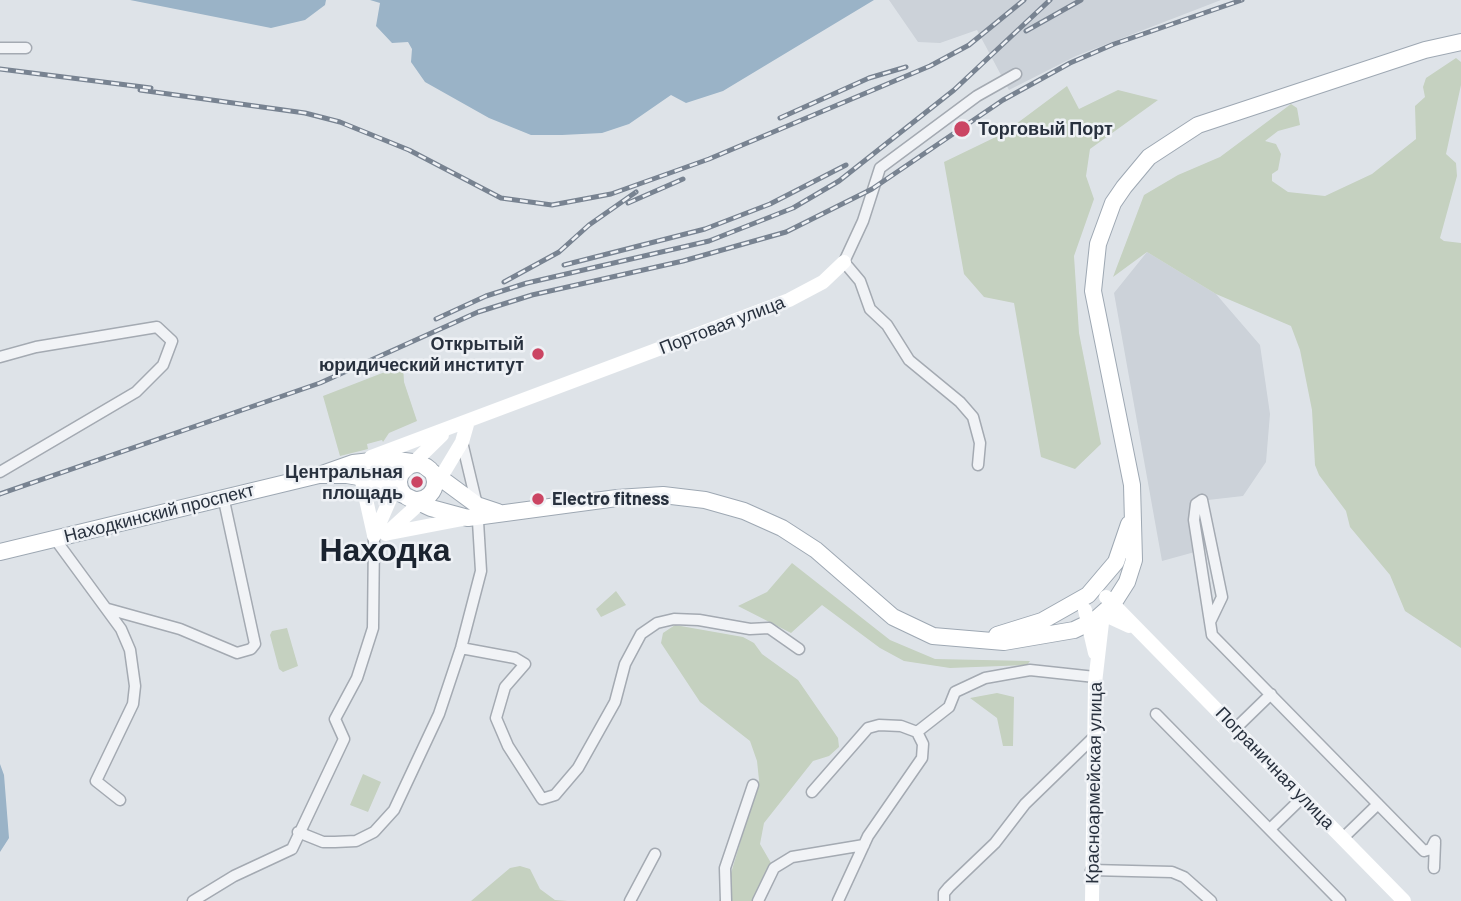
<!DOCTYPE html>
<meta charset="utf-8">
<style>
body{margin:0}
canvas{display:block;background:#dee3e8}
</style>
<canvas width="1461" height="901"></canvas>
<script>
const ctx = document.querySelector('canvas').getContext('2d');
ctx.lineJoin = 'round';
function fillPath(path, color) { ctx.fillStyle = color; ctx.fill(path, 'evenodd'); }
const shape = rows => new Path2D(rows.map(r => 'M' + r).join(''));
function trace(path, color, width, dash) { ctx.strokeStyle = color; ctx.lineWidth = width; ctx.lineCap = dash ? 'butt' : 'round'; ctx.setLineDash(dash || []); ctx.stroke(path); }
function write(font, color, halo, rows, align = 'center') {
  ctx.font = font + ' Barlow,sans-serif'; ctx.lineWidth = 5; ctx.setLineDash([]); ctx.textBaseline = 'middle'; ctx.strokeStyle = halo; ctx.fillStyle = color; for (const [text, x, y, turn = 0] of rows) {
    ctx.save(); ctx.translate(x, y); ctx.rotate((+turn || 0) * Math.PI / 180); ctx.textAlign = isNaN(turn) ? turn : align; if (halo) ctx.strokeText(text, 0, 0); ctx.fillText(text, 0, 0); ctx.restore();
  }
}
fillPath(shape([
 [889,0,1221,0,1076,56,1009,90,977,30,940,43,918,42],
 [1147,252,1216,294,1260,345,1270,414,1266,462,1243,496,1208,500,1213,547,1162,561,1114,293]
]), '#ccd2d9');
fillPath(shape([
 [1456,58,1461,62,1461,85,1446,154,1456,163,1457,176,1440,238,1444,241,1461,243,1461,648,1405,611,1390,575,1350,527,1346,511,1319,475,1315,465,1312,410,1300,350,1291,326,1216,294,1147,252,1113,277,1144,195,1178,175,1220,157,1291,104,1297,108,1300,125,1278,131,1265,141,1276,144,1281,154,1278,170,1272,174,1272,181,1288,192,1325,196,1372,174,1416,139,1415,106,1425,97,1423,87,1426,78],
 [1067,86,1079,109,1118,90,1158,100,1090,149,1086,176,1094,199,1074,256,1079,333,1101,444,1075,469,1041,457,1014,303,984,297,964,274,944,162,1004,133],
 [403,365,404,382,417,421,389,433,383,442,382,440,367,444,368,449,340,456,323,396],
 [792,563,890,640,935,659,1030,661,1027,665,950,668,904,661,880,648,822,605,791,633,738,606,767,592],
 [616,591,626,605,601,617,596,609],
 [675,625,743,637,754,643,762,654,798,680,838,738,839,747,829,756,813,761,764,823,760,844,771,863,754,901,719,901,728,883,759,780,757,761,750,741,700,702,661,643,663,633],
 [287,628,298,666,283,672,279,669,270,635,272,631],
 [997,693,1014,697,1013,746,1003,746,997,718,970,698],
 [363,774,381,782,368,812,350,805],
 [520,866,530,869,540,889,555,900,568,901,471,901,510,868]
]), '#c5d1c0');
fillPath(shape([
 [130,0,326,0,325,5,305,20,271,28],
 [370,0,874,0,723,91,686,103,671,95,629,124,602,133,562,135,531,135,489,118,425,82,411,62,412,49,408,42,392,43,376,26,380,3],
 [0,764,4,775,9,838,0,852]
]), '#9ab3c7');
const street = shape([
 [0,48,26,48],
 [0,357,36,347,157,327,172,341,163,365,136,392,0,472],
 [978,465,980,443,973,417,960,402,909,360,887,325,870,309,860,281,844,262,863,221,880,168,977,96,1016,74],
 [1202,500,1196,504,1194,520,1212,635,1424,851,1431,849,1435,841],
 [1202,500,1222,597,1210,622],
 [55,539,121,629,130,650,135,686,133,704,96,781,120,800],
 [108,609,180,629,237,653,251,649,255,644,223,496],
 [461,648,515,658,525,664,505,687,496,718,508,746,542,799,555,795,578,768,615,702,625,664,641,634,657,623,674,619,699,620,750,629,769,628,799,649],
 [1156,714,1340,901],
 [1236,728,1271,694],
 [917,732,949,707,955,692,985,678,1030,670,1095,677],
 [812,792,868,728,879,725,901,726,917,732],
 [1270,829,1303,797],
 [298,832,323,842,335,842,356,841,374,832,394,810,439,714,461,648,481,571,477,505,462,442],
 [1343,838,1378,804],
 [1434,868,1435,843],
 [1091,870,1172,872,1184,877,1211,901],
 [193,901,234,876,292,849,344,739,335,719,357,678,373,628,374,536],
 [630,901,655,854],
 [726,901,725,868,753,785],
 [758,901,774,868,792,857,864,845],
 [838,901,868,836,922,758,923,744,917,732],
 [944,901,944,893,949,887,995,843,1025,804,1095,736]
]);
const primary = shape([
 '399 482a18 18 0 1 1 36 0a18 18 0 1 1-36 0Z',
 [319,475,347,475,370,479,431,508,468,518,617,498,663,495,705,500,744,511,782,528,816,550,893,617,933,636,1004,642,1074,630,1095,620,1113,604,1127,582,1134,560,1132,485,1093,291,1098,244,1113,203,1124,187,1149,157,1198,125,1425,50,1461,42],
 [0,552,319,475,353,463,389,459,420,463,477,505,498,512],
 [997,635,1042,621,1088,595,1116,562,1129,524]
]);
trace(street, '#a4aab2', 13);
trace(primary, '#9ea8b3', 18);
trace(street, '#f1f3f6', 10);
trace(shape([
 [371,457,789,300,823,282,844,262],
 [361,477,374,535],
 [390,533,468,518],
 [386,534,432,492,462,442,468,421],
 [374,536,400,476,442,435],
 [1106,597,1404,901],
 [1085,610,1095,653],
 [1092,901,1095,683,1103,614,1129,626]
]), '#fff', 14);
trace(primary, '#fff', 16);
const rail = shape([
 [1026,31,1081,0],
 [0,69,151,88],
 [140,90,305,113,340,122,409,150,501,198,552,205,611,194,709,159,930,66,969,45,1024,0],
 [780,118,869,78,906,67],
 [628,203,683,179],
 [564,265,705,229,770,204,846,165],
 [504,282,559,252,589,225,636,192],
 [436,319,486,296,527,283,709,241,793,208,839,181,954,90,1050,0],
 [0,494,320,383,478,312,532,295,683,261,786,232,872,189,1003,100,1070,63,1114,44,1242,0]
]);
trace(rail, '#788391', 5);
trace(rail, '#eef1f5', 2.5, [8]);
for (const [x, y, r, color] of [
 [962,129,9,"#cb4563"],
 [538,354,7,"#cb4563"],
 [417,482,7,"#cb4563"],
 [538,499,7,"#cb4563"]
]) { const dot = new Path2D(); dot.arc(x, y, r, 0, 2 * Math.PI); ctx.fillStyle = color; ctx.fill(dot); trace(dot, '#eef1f5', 2.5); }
write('bold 18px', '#28313e', '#eef1f5', [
 ["Торговый Порт",978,129],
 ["Открытый",524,344,"right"],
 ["юридический институт",524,365,"right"],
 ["Центральная",403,472,"right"],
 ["площадь",403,493,"right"],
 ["Electro fitness",552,499]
], 'left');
write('18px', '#28313e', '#eef1f5', [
 ["Портовая улица",722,325,-21],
 ["Находкинский проспект",159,513,-14],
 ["Пограничная улица",1275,768,46],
 ["Красноармейская улица",1094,783,-89]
]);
write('bold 32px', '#1a232f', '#eef1f5', [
 ["Находка",385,550]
]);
</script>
